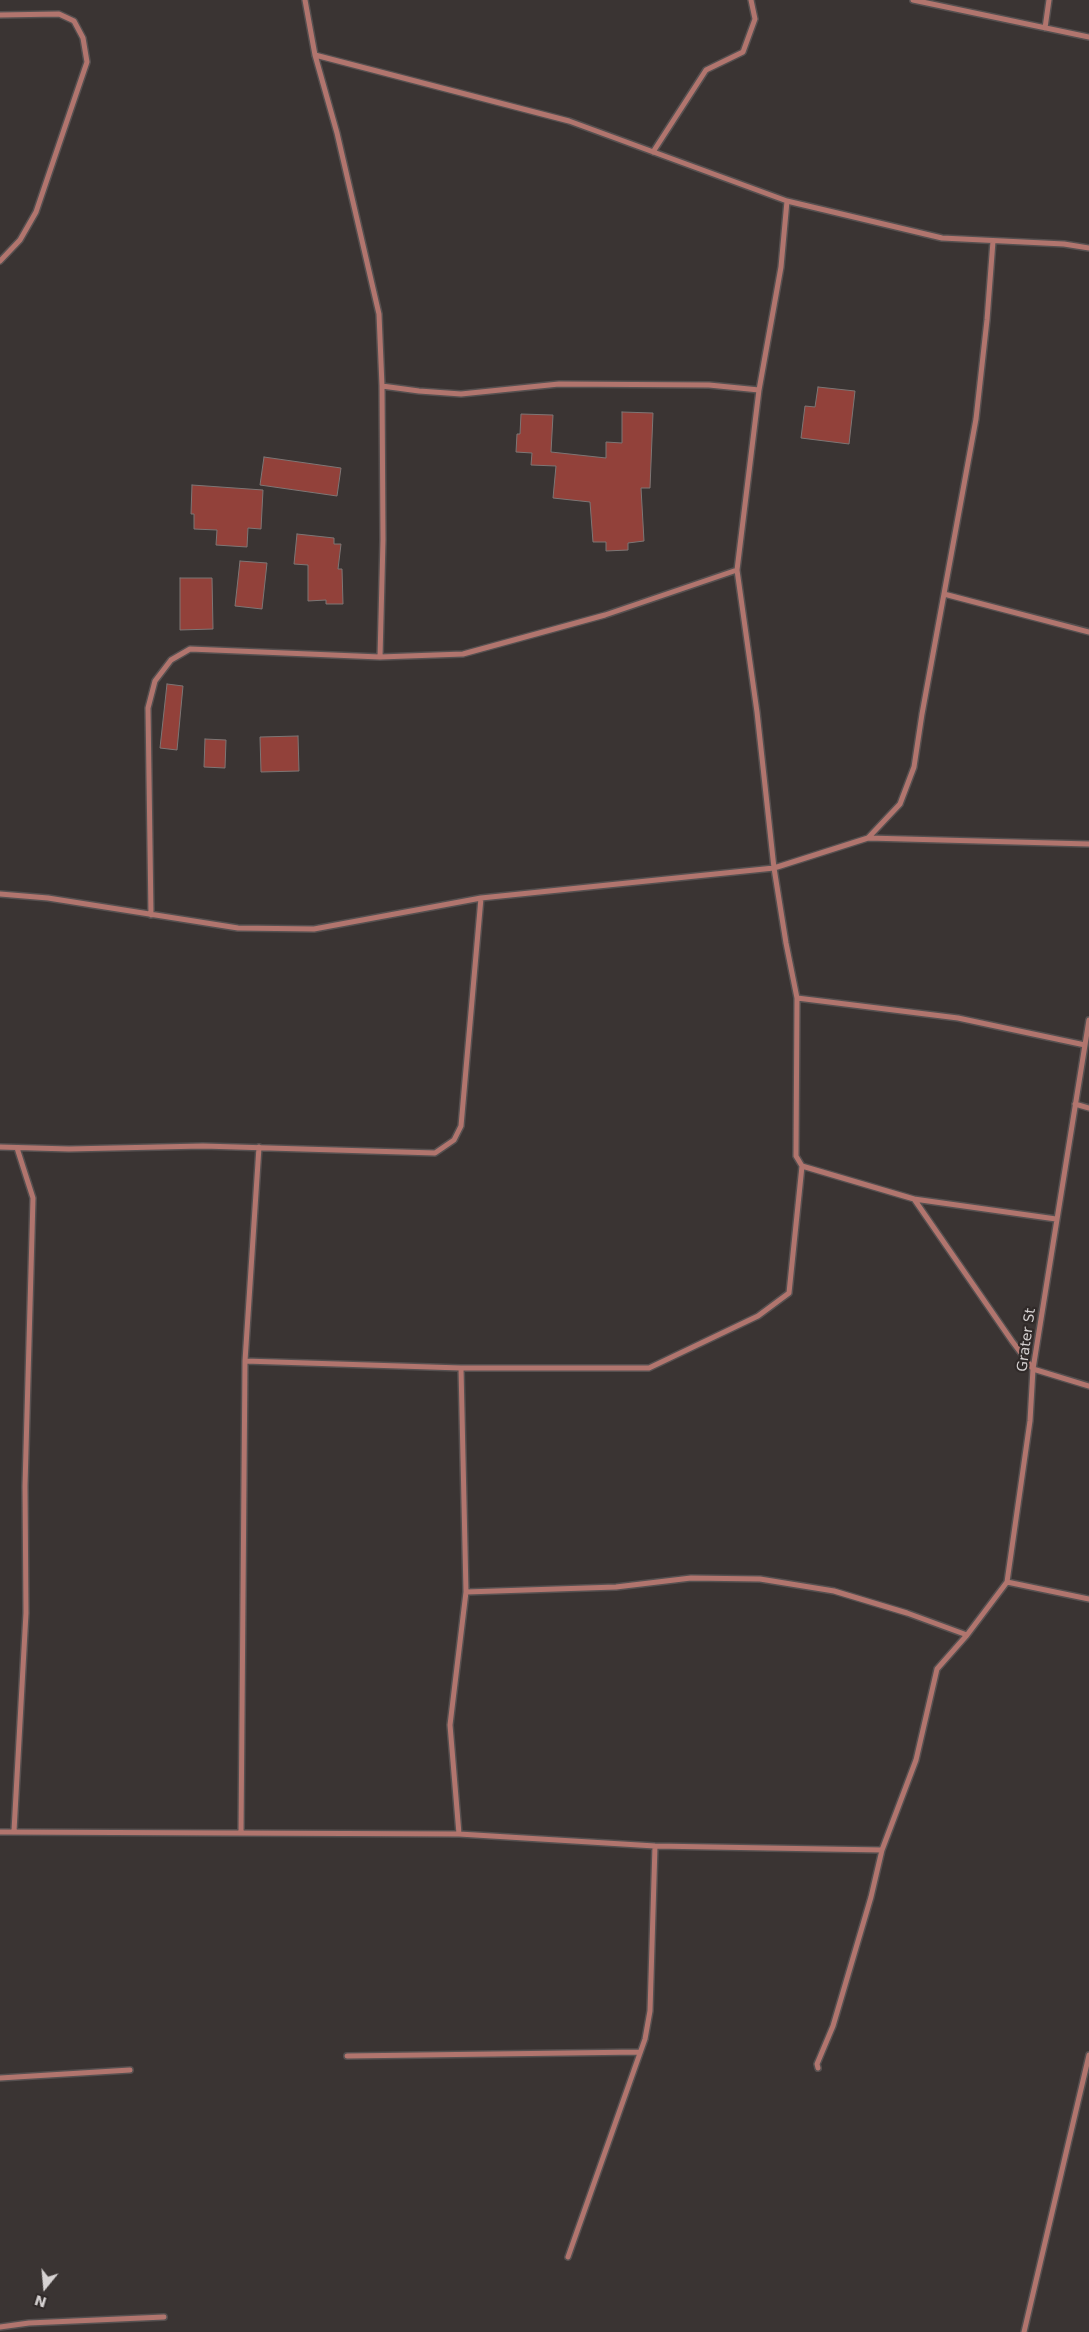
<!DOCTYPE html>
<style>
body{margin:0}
#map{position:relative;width:1089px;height:2332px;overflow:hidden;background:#3a3433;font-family:"DejaVu Sans",sans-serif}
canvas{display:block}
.north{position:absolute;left:20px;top:2262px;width:50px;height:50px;-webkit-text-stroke:4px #302a29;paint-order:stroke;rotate:197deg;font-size:14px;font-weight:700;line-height:20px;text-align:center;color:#d6d2d2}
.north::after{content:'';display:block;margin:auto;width:18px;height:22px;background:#d6d2d2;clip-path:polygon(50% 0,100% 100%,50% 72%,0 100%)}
</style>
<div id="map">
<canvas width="1089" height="2332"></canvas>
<div class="north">N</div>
</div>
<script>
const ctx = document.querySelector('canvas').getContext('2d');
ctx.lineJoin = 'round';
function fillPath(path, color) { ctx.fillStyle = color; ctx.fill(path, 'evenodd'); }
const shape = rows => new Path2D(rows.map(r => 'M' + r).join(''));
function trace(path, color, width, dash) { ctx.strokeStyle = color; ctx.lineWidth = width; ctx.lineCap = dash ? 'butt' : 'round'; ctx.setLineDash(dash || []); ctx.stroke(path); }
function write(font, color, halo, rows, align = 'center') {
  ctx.font = font + ' "DejaVu Sans",sans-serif'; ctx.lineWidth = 4.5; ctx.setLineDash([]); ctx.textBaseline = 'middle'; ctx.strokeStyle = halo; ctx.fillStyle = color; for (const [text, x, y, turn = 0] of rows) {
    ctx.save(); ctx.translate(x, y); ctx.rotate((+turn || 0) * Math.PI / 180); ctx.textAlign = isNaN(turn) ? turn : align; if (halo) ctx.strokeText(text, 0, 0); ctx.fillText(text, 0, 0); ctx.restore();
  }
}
const building = shape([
 [818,387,855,391,849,444,801,438,805,406,815,407,818,387],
 [622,412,653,413,650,488,641,488,644,541,628,543,628,550,606,551,606,542,593,542,590,502,553,498,556,466,531,465,532,453,516,452,517,434,520,434,521,414,553,415,551,452,606,458,606,442,622,443,622,412],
 [264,457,341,468,337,496,260,485,264,457],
 [192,485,263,490,261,529,248,528,247,547,216,545,217,530,194,529,194,514,191,514,192,485],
 [297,534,334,538,334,544,341,544,338,569,342,569,343,604,326,604,326,600,308,601,308,565,294,564,297,534],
 [240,561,267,563,262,609,235,606,240,561],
 [180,578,212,578,213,629,180,630,180,578],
 [167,684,183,686,177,750,160,748,167,684],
 [298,736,299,771,261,772,260,737,298,736],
 [205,739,226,740,225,768,204,767,205,739]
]);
fillPath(building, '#92413a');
trace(building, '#7d7675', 1);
const street = shape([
 [305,0,315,55,337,133,379,314,382,386,383,540,380,657],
 [913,0,1089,37],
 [0,15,59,14,74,21,83,38,87,62,36,212,20,240,0,261],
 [1045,28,1049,0],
 [315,55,569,121,787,201,942,238,1064,244,1089,248],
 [653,152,706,70,743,52,755,19,751,0],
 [787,201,781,267,759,390,737,570,757,712,774,868,786,943,797,998,796,1156,802,1166,914,1199,1012,1341,1033,1369,1089,1386],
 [382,386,419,391,461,394,559,384,709,385,759,390],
 [944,594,1089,632],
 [868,838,900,804,914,767,922,714,976,419,987,320,993,241],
 [0,894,48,898,238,928,314,929,481,898,774,868,868,838,1089,844],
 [151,915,148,708,155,681,171,660,190,649,380,657,463,654,605,615,737,570],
 [797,998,958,1018,1085,1045],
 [1089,1020,1033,1369,1030,1421,1007,1582,1089,1599],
 [1075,1104,1089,1108],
 [0,1147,69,1149,203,1146,435,1153,454,1140,461,1126,481,898],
 [914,1199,1056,1219],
 [245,1361,461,1368,649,1368,758,1316,789,1293,802,1166],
 [466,1592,616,1587,691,1578,760,1579,834,1591,907,1613,967,1635,1007,1582],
 [14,1831,26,1613,25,1486,33,1198,17,1148],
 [0,1832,459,1834,655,1846,882,1850],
 [241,1833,245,1361,259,1147],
 [459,1834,450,1725,466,1592,461,1368],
 [347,2056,640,2052],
 [818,2068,817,2064,833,2026,871,1897,882,1850,916,1760,937,1669,967,1635],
 [0,2078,130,2070],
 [568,2257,645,2039,650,2011,655,1846],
 [0,2327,29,2323,164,2317],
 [1024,2332,1089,2055]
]);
trace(street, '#565050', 8);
trace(street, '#b1756e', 5);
write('14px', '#d6d2d2', '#302a29', [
 ["Grater St",1027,1340,-82]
]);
</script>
